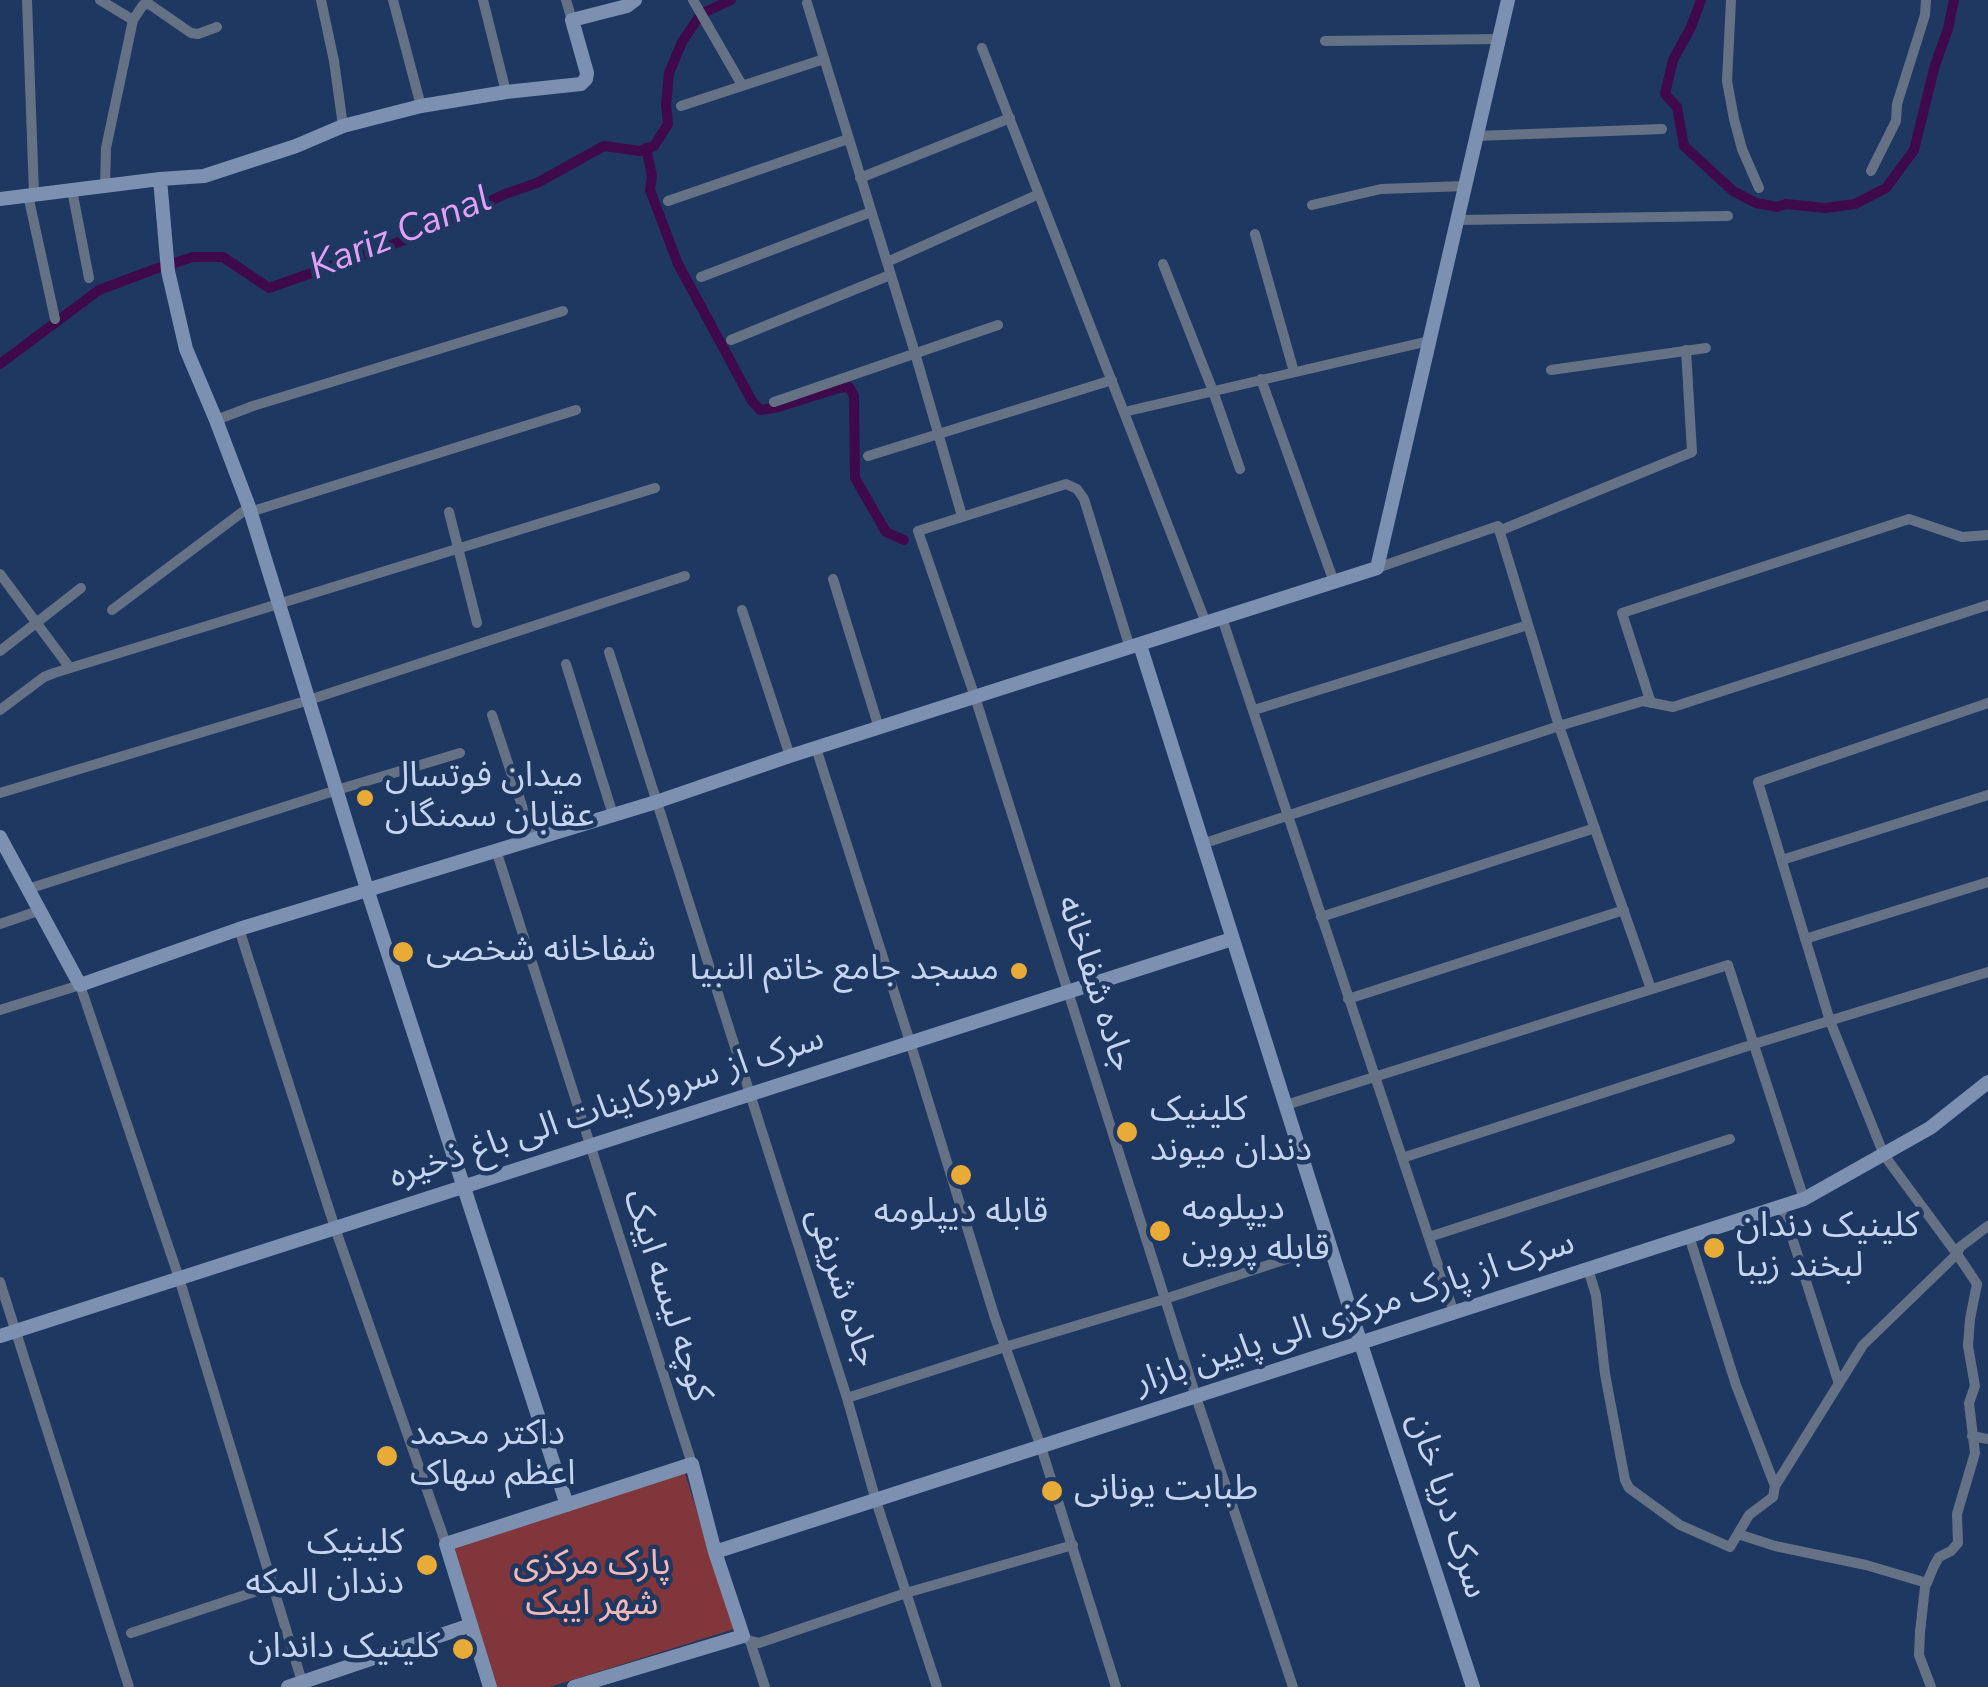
<!DOCTYPE html>
<meta charset="utf-8">
<style>
body{margin:0}
canvas{display:block;background:#1e3861}
</style>
<canvas width="1988" height="1687"></canvas>
<script>
const ctx = document.querySelector('canvas').getContext('2d');
ctx.lineJoin = 'round';
function fillPath(path, color) { ctx.fillStyle = color; ctx.fill(path, 'evenodd'); }
const shape = rows => new Path2D(rows.map(r => 'M' + r).join(''));
function trace(path, color, width, dash) { ctx.strokeStyle = color; ctx.lineWidth = width; ctx.lineCap = dash ? 'butt' : 'round'; ctx.setLineDash(dash || []); ctx.stroke(path); }
function write(font, color, halo, rows, align = 'center') {
  ctx.font = font + ' "Nunito Sans","Noto Sans Arabic",sans-serif'; ctx.lineWidth = 9; ctx.setLineDash([]); ctx.textBaseline = 'middle'; ctx.strokeStyle = halo; ctx.fillStyle = color; for (const [text, x, y, turn = 0] of rows) {
    ctx.save(); ctx.translate(x, y); ctx.rotate((+turn || 0) * Math.PI / 180); ctx.textAlign = isNaN(turn) ? turn : align; if (halo) ctx.strokeText(text, 0, 0); ctx.fillText(text, 0, 0); ctx.restore();
  }
}
fillPath(shape([
 [684,1470,734,1629,550,1687,495,1687,450,1545]
]), '#80363a');
trace(shape([
 [1701,0,1691,27,1673,60,1665,94,1677,107,1684,146,1733,191,1756,203,1777,207,1786,204,1825,208,1855,204,1886,188,1914,150,1935,65,1948,29,1954,0],
 [646,148,652,176,650,190,678,264,752,401,760,410,775,408,839,388,849,387,854,396,855,478,886,532,904,540],
 [0,364,99,290,155,269,193,257,223,257,269,288,416,236,505,194,537,183,604,146,640,151,654,146,668,124,666,105,669,73,682,42,701,14,731,0]
]), '#3f0a4b', 10);
trace(shape([
 [27,0,34,194],
 [100,0,133,20],
 [321,0,334,61,343,126],
 [393,0,421,106],
 [483,0,506,92],
 [566,0,572,20],
 [693,0,742,85],
 [1731,0,1727,81,1734,119,1742,149,1759,188],
 [807,3,915,353,962,516],
 [1325,41,1499,39],
 [982,48,1206,623],
 [681,106,824,59],
 [1476,136,1662,129],
 [1871,171,1896,121,1897,104,1925,15,1926,0],
 [860,178,1010,118],
 [105,186,106,148,133,20,143,5,149,4,191,33,198,34,217,27],
 [72,190,89,278],
 [28,195,55,319],
 [668,201,848,139],
 [1312,205,1381,189,1465,186],
 [1457,220,1728,216],
 [1255,234,1294,372],
 [887,262,1039,194],
 [1163,264,1213,391,1240,469],
 [701,277,871,212],
 [731,340,890,275],
 [1551,370,1706,348],
 [1261,379,1334,582],
 [774,402,998,325],
 [1124,412,1429,341],
 [216,420,253,406,563,311],
 [868,456,1112,380],
 [250,512,576,410],
 [449,512,477,623],
 [1499,531,1692,452,1686,350],
 [1377,568,1498,526,1559,726,1651,989],
 [0,574,70,668],
 [833,579,879,728],
 [112,610,249,507],
 [742,610,790,756],
 [1222,618,1454,1313],
 [1130,648,1084,499,1077,489,1066,484,918,531,975,697,1196,1397,1293,1687],
 [0,651,81,588],
 [609,652,847,1398,876,1501,937,1687],
 [566,664,613,815],
 [1651,703,1622,613,1909,519,1962,537,1988,535],
 [0,710,44,677,54,673,655,488],
 [1254,710,1528,625],
 [492,715,533,839],
 [816,748,910,1042,995,1318,1041,1447,1116,1687],
 [0,793,309,700,685,576],
 [1202,844,1559,726,1643,701,1673,707,1988,605],
 [496,850,692,1464],
 [1782,860,1988,795],
 [28,889,337,790,460,753],
 [1321,917,1595,828],
 [0,924,41,910],
 [239,929,335,1228,446,1544],
 [1805,939,1988,882],
 [1348,999,1624,910],
 [0,1010,80,985,179,1278,303,1685],
 [1286,1105,1728,965,1804,1199],
 [1402,1158,1754,1044,1988,972],
 [1778,1207,1788,1225,1839,1384],
 [1689,1236,1736,1385,1775,1486],
 [1429,1237,1730,1139],
 [1588,1269,1596,1295,1605,1374,1625,1480,1629,1488,1680,1525,1730,1547,1749,1515,1773,1497,1775,1486,1863,1345,1957,1254,1960,1247,1988,1226],
 [0,1282,129,1687],
 [847,1398,1005,1347,1165,1299,1329,1245],
 [1972,1436,1988,1439],
 [1738,1534,1775,1546,1866,1565,1927,1583],
 [131,1633,272,1586],
 [743,1636,750,1641,759,1643,906,1593,1073,1545],
 [750,1641,765,1687],
 [1931,1687,1919,1655,1920,1632,1925,1587,1934,1566,1939,1557,1951,1551,1958,1543,1957,1514,1975,1453,1969,1403,1975,1386,1968,1346,1970,1319,1977,1284,1957,1254,1884,1155,1830,1021,1758,782,1988,703]
]), '#657286', 10);
trace(shape([
 [160,179,168,271,186,349,216,420,249,507,367,889,567,1505],
 [0,199,160,179,204,176,296,146,343,126,421,106,506,92,581,84,586,79,587,73,572,20,627,6,635,0],
 [1140,645,1361,1344,1473,1687],
 [0,837,80,985,239,929,656,802,790,756,1377,568,1508,0],
 [0,1336,1232,939],
 [715,1552,1804,1199,1930,1128,1988,1082],
 [288,1687,471,1625],
 [490,1687,446,1544,692,1464,715,1552,743,1636,574,1687]
]), '#7c91b1', 14);
for (const [x, y, r, color] of [
 [365,798,10,"#e8ab37"],
 [403,952,12,"#e8ab37"],
 [1019,971,10,"#e8ab37"],
 [1127,1132,12,"#e8ab37"],
 [961,1175,12,"#e8ab37"],
 [1160,1231,12,"#e8ab37"],
 [1714,1248,12,"#e8ab37"],
 [387,1456,12,"#e8ab37"],
 [1052,1491,12,"#e8ab37"],
 [427,1565,12,"#e8ab37"],
 [463,1649,12,"#e8ab37"]
]) { const dot = new Path2D(); dot.arc(x, y, r, 0, 2 * Math.PI); ctx.fillStyle = color; ctx.fill(dot); trace(dot, '#1e3861', 4); }
write('35px', '#c5d5ef', '#1e3861', [
 ["میدان فوتسال",385,778],
 ["عقابان سمنگان",385,818],
 ["شفاخانه شخصی",426,952],
 ["مسجد جامع خاتم النبیا",999,971,"right"],
 ["کلینیک",1150,1112],
 ["دندان میوند",1150,1152],
 ["دیپلومه",1182,1211],
 ["قابله پروین",1182,1251],
 ["قابله دیپلومه",961,1214,"center"],
 ["کلینیک دندان",1736,1228],
 ["لبخند زیبا",1736,1268],
 ["داکتر محمد",410,1436],
 ["اعظم سهاک",410,1476],
 ["طبابت یونانی",1074,1491],
 ["کلینیک",404,1545,"right"],
 ["دندان المکه",404,1585,"right"],
 ["کلینیک داندان",440,1649,"right"]
], 'left');
write('35px', '#c5d5ef', '#1e3861', [
 ["جاده شفاخانه",1094,984,72],
 ["سرک از سرورکاینات الی باغ ذخیره",607,1109,-18],
 ["جاده شریفی",841,1288,72],
 ["کوچه لیسه ایبک",666,1296,72],
 ["سرک از پارک مرکزی الی پایین بازار",1355,1314,-18],
 ["سرک دریا خان",1446,1506,72]
]);
write('35px', '#f5b8b8', '#1e3861', [
 ["پارک مرکزی",592,1566],
 ["شهر ایبک",592,1606]
]);
write('italic 38px', '#e49ff7', '#1e3861', [
 ["Kariz Canal",401,235,-22]
]);
</script>
